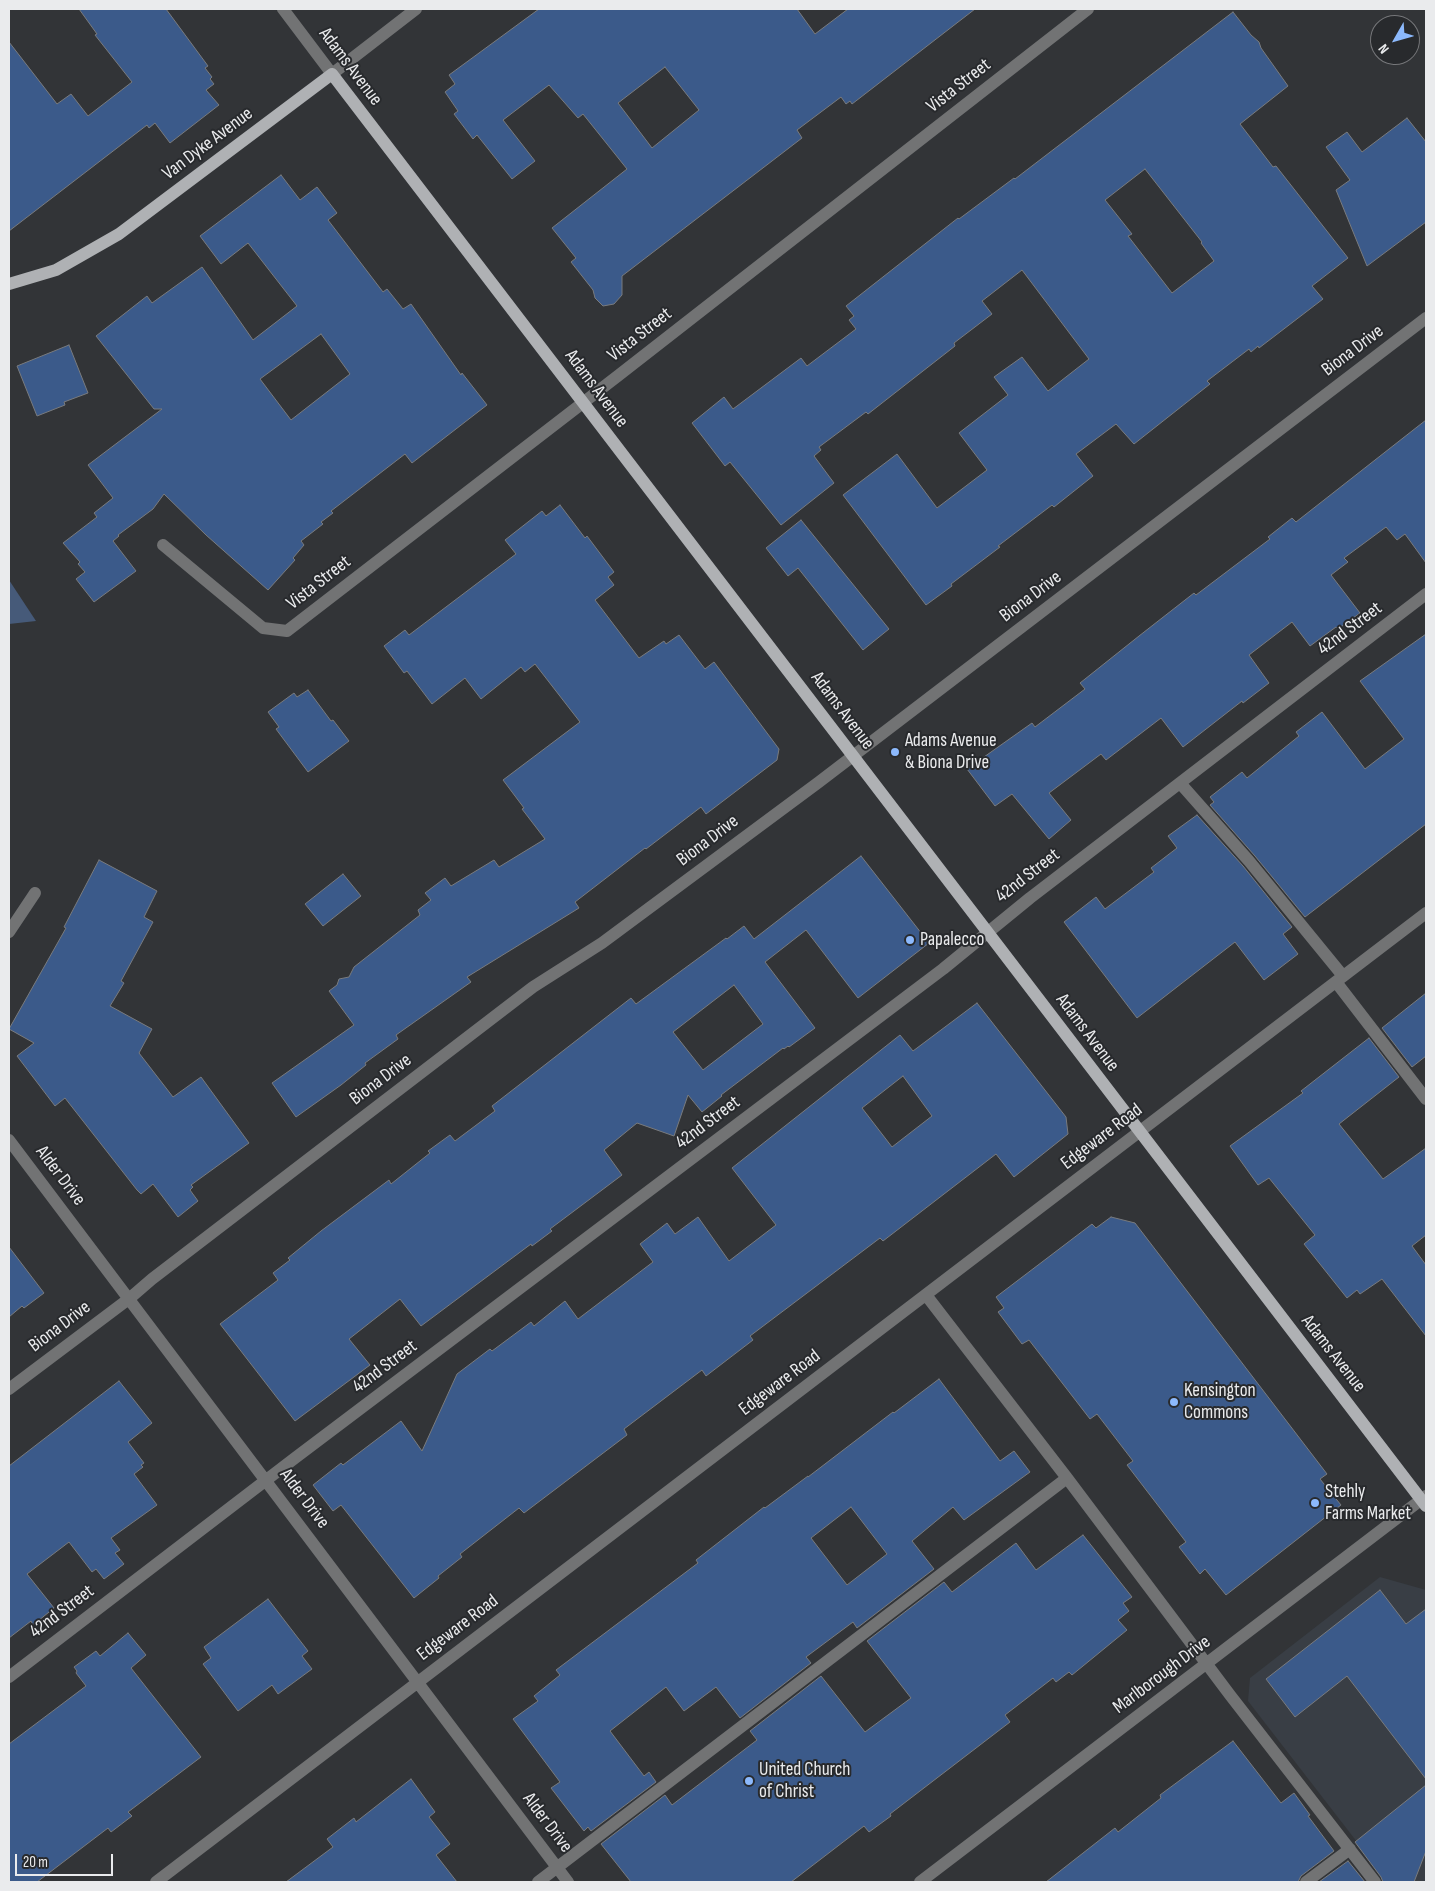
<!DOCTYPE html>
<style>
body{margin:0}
#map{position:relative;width:1435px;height:1891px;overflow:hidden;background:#323437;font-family:"Sofia Sans Condensed",sans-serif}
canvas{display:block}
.frame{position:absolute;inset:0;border:10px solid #eaebed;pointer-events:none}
.north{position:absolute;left:1370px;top:15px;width:50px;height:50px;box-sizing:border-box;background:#282a2d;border:1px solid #76777a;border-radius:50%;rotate:232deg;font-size:14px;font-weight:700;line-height:20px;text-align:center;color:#eaebed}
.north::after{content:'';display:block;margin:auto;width:18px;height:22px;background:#8cb9fc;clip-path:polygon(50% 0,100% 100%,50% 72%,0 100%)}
.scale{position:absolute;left:15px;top:1854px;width:98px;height:22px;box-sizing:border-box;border:2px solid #eaebed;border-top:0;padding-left:6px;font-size:15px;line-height:18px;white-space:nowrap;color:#eaebed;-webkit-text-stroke:4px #282a2d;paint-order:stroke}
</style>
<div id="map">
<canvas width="1435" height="1891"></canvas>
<div class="frame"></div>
<div class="north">N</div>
<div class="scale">20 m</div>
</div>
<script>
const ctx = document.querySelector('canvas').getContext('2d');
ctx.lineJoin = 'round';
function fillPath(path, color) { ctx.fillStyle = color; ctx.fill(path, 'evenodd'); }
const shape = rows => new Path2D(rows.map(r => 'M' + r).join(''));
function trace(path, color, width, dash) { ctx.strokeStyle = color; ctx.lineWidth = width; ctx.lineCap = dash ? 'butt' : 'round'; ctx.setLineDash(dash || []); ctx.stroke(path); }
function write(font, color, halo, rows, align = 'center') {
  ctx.font = font + ' "Sofia Sans Condensed",sans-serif'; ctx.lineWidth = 4; ctx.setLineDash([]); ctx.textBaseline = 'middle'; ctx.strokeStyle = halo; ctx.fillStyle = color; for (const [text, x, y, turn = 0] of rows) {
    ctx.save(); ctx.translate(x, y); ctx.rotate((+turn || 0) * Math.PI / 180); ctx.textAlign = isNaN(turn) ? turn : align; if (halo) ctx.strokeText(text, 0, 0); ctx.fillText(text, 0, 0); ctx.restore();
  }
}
fillPath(shape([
 [1380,1577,1426,1590,1426,1882,1388,1882,1248,1701,1250,1678]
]), '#393e45');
fillPath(shape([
 [9,580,36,621,9,624]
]), '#465a79');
const building = shape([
 [79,9,166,9,208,66,205,68,212,77,210,79,214,84,206,90,219,105,170,143,155,123,149,128,147,125,9,231,9,42,57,104,71,94,88,116,132,82,95,35,97,34,79,9],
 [539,9,797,9,815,34,848,9,975,9,852,104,850,101,846,104,841,97,797,130,802,138,622,276,622,295,614,304,603,306,595,298,593,290,571,262,576,258,552,228,627,169,583,114,578,118,549,85,503,120,535,161,512,179,477,135,473,139,454,114,458,111,445,92,455,84,449,75,539,9],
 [665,67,699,110,652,148,618,103,665,67],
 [1233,12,1251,35,1259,42,1261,48,1288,86,1240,124,1273,167,1276,166,1348,258,1312,286,1323,299,1259,348,1258,346,1251,352,1249,349,1207,381,1210,384,1134,444,1116,424,1076,454,1093,476,1054,507,1052,505,998,546,1000,547,951,584,952,586,926,605,843,495,897,454,937,508,987,470,959,433,1008,395,994,377,1022,357,1048,391,1089,359,1022,270,982,301,992,314,954,343,955,346,868,414,866,412,819,447,821,450,814,456,834,483,781,525,730,462,725,466,692,423,724,397,733,409,801,358,807,366,856,329,849,320,854,316,846,306,958,218,959,219,1014,178,1015,179,1233,12],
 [1145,169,1202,242,1201,243,1214,261,1172,293,1128,236,1132,234,1105,200,1145,169],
 [1407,118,1426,142,1426,222,1367,266,1336,190,1350,180,1326,147,1347,132,1362,152,1407,118],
 [281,175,300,200,317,187,337,213,328,220,383,292,387,289,403,309,411,304,461,375,462,373,487,405,412,463,405,454,331,511,333,513,321,522,323,524,301,541,304,545,293,558,295,560,268,590,206,535,164,494,153,509,118,535,119,536,113,541,136,571,94,602,76,579,85,572,78,564,80,562,63,543,97,517,94,513,113,498,88,465,162,409,154,409,96,336,147,296,152,303,202,267,253,340,297,306,248,243,221,264,200,236,281,175],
 [321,334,350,374,291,420,260,379,321,334],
 [69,345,88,393,64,402,65,405,37,416,17,366,69,345],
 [1426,420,1426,563,1405,534,1397,540,1386,527,1344,558,1348,562,1331,575,1360,613,1338,629,1336,627,1310,646,1292,622,1249,655,1269,683,1243,703,1242,701,1183,747,1161,718,1106,760,1101,754,1049,793,1071,820,1049,839,1012,794,995,806,967,769,1032,723,1035,727,1085,689,1080,683,1139,636,1194,593,1196,595,1270,539,1268,537,1292,518,1296,522,1426,420],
 [560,505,585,538,587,536,614,572,608,577,614,585,595,600,639,658,664,641,666,644,679,635,705,669,714,662,779,749,777,760,706,814,701,807,646,849,645,848,575,902,579,908,467,977,471,982,396,1035,398,1039,365,1063,366,1065,341,1085,296,1117,272,1083,354,1025,329,991,337,985,339,979,349,977,354,967,420,915,418,910,431,900,425,893,445,878,451,886,494,860,499,867,545,839,522,809,524,808,503,780,580,722,535,664,525,672,521,667,481,699,465,678,432,704,407,671,404,673,384,646,405,630,409,635,516,554,505,540,542,511,546,516,560,505],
 [801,520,889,629,863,650,798,568,788,576,766,548,801,520],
 [1426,634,1426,824,1305,917,1255,856,1210,805,1214,802,1210,797,1242,772,1247,778,1299,736,1296,732,1322,712,1365,769,1404,739,1360,681,1426,634],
 [308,690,331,721,333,720,349,741,308,772,276,729,279,727,268,712,294,693,297,697,308,690],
 [1197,815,1243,866,1292,927,1283,934,1298,954,1264,980,1235,942,1137,1018,1064,922,1096,897,1105,909,1154,872,1151,868,1177,848,1168,836,1197,815],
 [861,856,929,943,858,998,806,930,765,962,815,1028,789,1047,788,1046,784,1049,783,1048,721,1095,722,1096,702,1112,688,1095,674,1136,637,1123,604,1150,622,1175,550,1229,552,1231,532,1246,531,1244,421,1326,400,1299,349,1339,370,1365,295,1421,220,1324,278,1280,273,1273,290,1260,288,1258,321,1231,389,1180,391,1184,430,1153,428,1151,450,1135,455,1141,495,1111,492,1106,631,998,636,1004,726,938,727,939,744,926,754,939,861,856],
 [734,985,763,1024,703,1070,673,1032,734,985],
 [99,860,157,891,144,917,153,922,121,981,124,983,110,1006,152,1029,139,1053,173,1097,201,1077,249,1143,191,1185,193,1187,190,1190,198,1201,178,1217,153,1184,141,1194,137,1190,65,1098,55,1106,17,1056,34,1043,9,1029,66,928,64,927,99,860],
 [343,874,361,896,323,926,305,904,343,874],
 [1426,993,1426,1056,1412,1067,1382,1028,1426,993],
 [977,1003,1066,1117,1068,1134,1014,1177,996,1154,883,1241,880,1238,750,1336,753,1340,706,1376,702,1370,624,1429,627,1435,524,1513,519,1508,460,1554,462,1557,438,1576,439,1578,414,1598,341,1505,333,1511,313,1485,341,1463,343,1465,401,1421,422,1451,457,1374,490,1349,492,1351,531,1322,534,1326,565,1301,578,1319,653,1262,640,1244,667,1223,675,1234,698,1217,729,1261,776,1225,732,1168,900,1035,913,1051,977,1003],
 [903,1076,932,1116,892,1147,862,1108,903,1076],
 [1369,1038,1399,1077,1339,1124,1383,1179,1426,1148,1426,1235,1412,1246,1426,1265,1426,1336,1382,1279,1360,1294,1357,1290,1347,1298,1304,1244,1315,1235,1269,1178,1258,1185,1230,1146,1303,1093,1301,1091,1369,1038],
 [1111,1217,1135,1223,1327,1474,1320,1479,1341,1505,1226,1595,1205,1569,1200,1574,1179,1547,1186,1542,1127,1465,1133,1461,1097,1414,1090,1419,1029,1340,1022,1344,998,1312,1004,1308,996,1297,1092,1224,1096,1228,1111,1217],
 [9,1247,44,1293,24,1308,22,1306,9,1317,9,1247],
 [939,1379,1000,1461,1014,1451,1030,1472,964,1520,953,1507,912,1541,934,1569,857,1628,853,1622,806,1657,811,1663,740,1718,716,1687,684,1711,666,1687,610,1731,644,1776,649,1772,656,1782,591,1831,588,1827,584,1831,551,1788,560,1782,513,1719,538,1701,534,1696,560,1675,556,1670,698,1563,696,1560,764,1507,765,1508,808,1476,808,1477,893,1412,894,1413,939,1379],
 [851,1507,887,1554,847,1585,811,1538,851,1507],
 [119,1381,152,1423,128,1442,144,1463,141,1465,143,1467,134,1474,157,1505,111,1538,120,1550,115,1553,124,1564,104,1579,96,1569,92,1572,69,1542,27,1574,54,1608,33,1625,31,1621,9,1638,9,1466,119,1381],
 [1083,1535,1132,1597,1123,1603,1129,1611,1118,1620,1127,1630,1072,1675,1069,1672,1056,1682,1053,1678,1005,1715,1010,1722,890,1814,891,1816,869,1832,864,1826,791,1882,631,1882,601,1844,665,1795,672,1805,757,1740,750,1731,821,1676,865,1732,911,1698,867,1641,944,1582,952,1592,1016,1543,1036,1570,1083,1535],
 [1380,1590,1406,1624,1426,1609,1426,1779,1347,1676,1295,1717,1266,1679,1380,1590],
 [268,1599,308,1651,302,1656,312,1669,278,1694,272,1685,238,1711,203,1664,211,1658,204,1647,268,1599],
 [128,1633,146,1655,131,1668,201,1757,128,1812,132,1816,111,1832,108,1828,37,1882,9,1882,9,1744,86,1686,76,1673,77,1671,74,1667,96,1651,100,1656,128,1633],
 [1233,1741,1281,1803,1294,1793,1310,1815,1308,1816,1334,1851,1301,1876,1298,1882,1046,1882,1115,1828,1118,1832,1161,1798,1160,1795,1233,1741],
 [411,1779,435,1812,429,1817,450,1844,436,1855,457,1882,286,1882,333,1847,327,1839,354,1818,356,1822,411,1779],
 [1426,1785,1426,1851,1414,1882,1383,1882,1381,1877,1355,1842,1426,1785],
 [1348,1861,1365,1882,1319,1882,1348,1861]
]);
fillPath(building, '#3b5a8a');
trace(building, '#797b7e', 1);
trace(shape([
 [283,9,332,74,416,9],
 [163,545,263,628,287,631,619,375,1088,9],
 [1180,783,1249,861,1343,976],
 [9,932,35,893],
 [1336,982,1426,1099],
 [9,1140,568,1882],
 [926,1295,1067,1478,1230,1695,1375,1882],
 [9,1389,130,1298,152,1279,533,987,602,943,819,782,1426,318],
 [9,1677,295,1458,943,969,1030,898,1426,594],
 [156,1882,1426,913],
 [538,1882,1067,1478],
 [920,1882,1426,1496],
 [1306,1882,1350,1849]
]), '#727374', 12);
trace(shape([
 [9,284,56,270,119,234,332,74,1426,1506]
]), '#afb1b4', 12);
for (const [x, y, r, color] of [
 [895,752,5,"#8cb9fc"],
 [910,940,5,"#8cb9fc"],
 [1174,1402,5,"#8cb9fc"],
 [1315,1503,5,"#8cb9fc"],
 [749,1781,5,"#8cb9fc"]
]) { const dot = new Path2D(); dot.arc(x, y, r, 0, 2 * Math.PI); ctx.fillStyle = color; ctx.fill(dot); trace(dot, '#282a2d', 2); }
write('19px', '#eaebed', '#282a2d', [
 ["Adams Avenue",350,67,53],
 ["Vista Street",959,86,-38],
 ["Van Dyke Avenue",208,144,-37],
 ["Vista Street",640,335,-38],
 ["Biona Drive",1353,351,-37],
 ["Adams Avenue",596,389,53],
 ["Vista Street",319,583,-38],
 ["Biona Drive",1031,597,-37],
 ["42nd Street",1350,629,-37],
 ["Adams Avenue",842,711,53],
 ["Biona Drive",708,841,-37],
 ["42nd Street",1028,876,-38],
 ["Adams Avenue",1087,1033,53],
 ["Biona Drive",381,1080,-37],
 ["42nd Street",708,1123,-37],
 ["Edgeware Road",1102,1137,-37],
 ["Alder Drive",60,1176,53],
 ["Biona Drive",60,1327,-37],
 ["Adams Avenue",1333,1354,52],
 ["42nd Street",385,1367,-37],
 ["Edgeware Road",780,1383,-37],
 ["Alder Drive",304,1499,53],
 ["42nd Street",62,1612,-37],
 ["Edgeware Road",458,1628,-37],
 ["Marlborough Drive",1162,1675,-37],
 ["Alder Drive",547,1823,53]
]);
write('19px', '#eaebed', '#282a2d', [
 ["Adams Avenue",905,741],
 ["& Biona Drive",905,763],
 ["Papalecco",920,940],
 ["Kensington",1184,1391],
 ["Commons",1184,1413],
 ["Stehly",1325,1492],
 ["Farms Market",1325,1514],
 ["United Church",759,1770],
 ["of Christ",759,1792]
], 'left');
</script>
